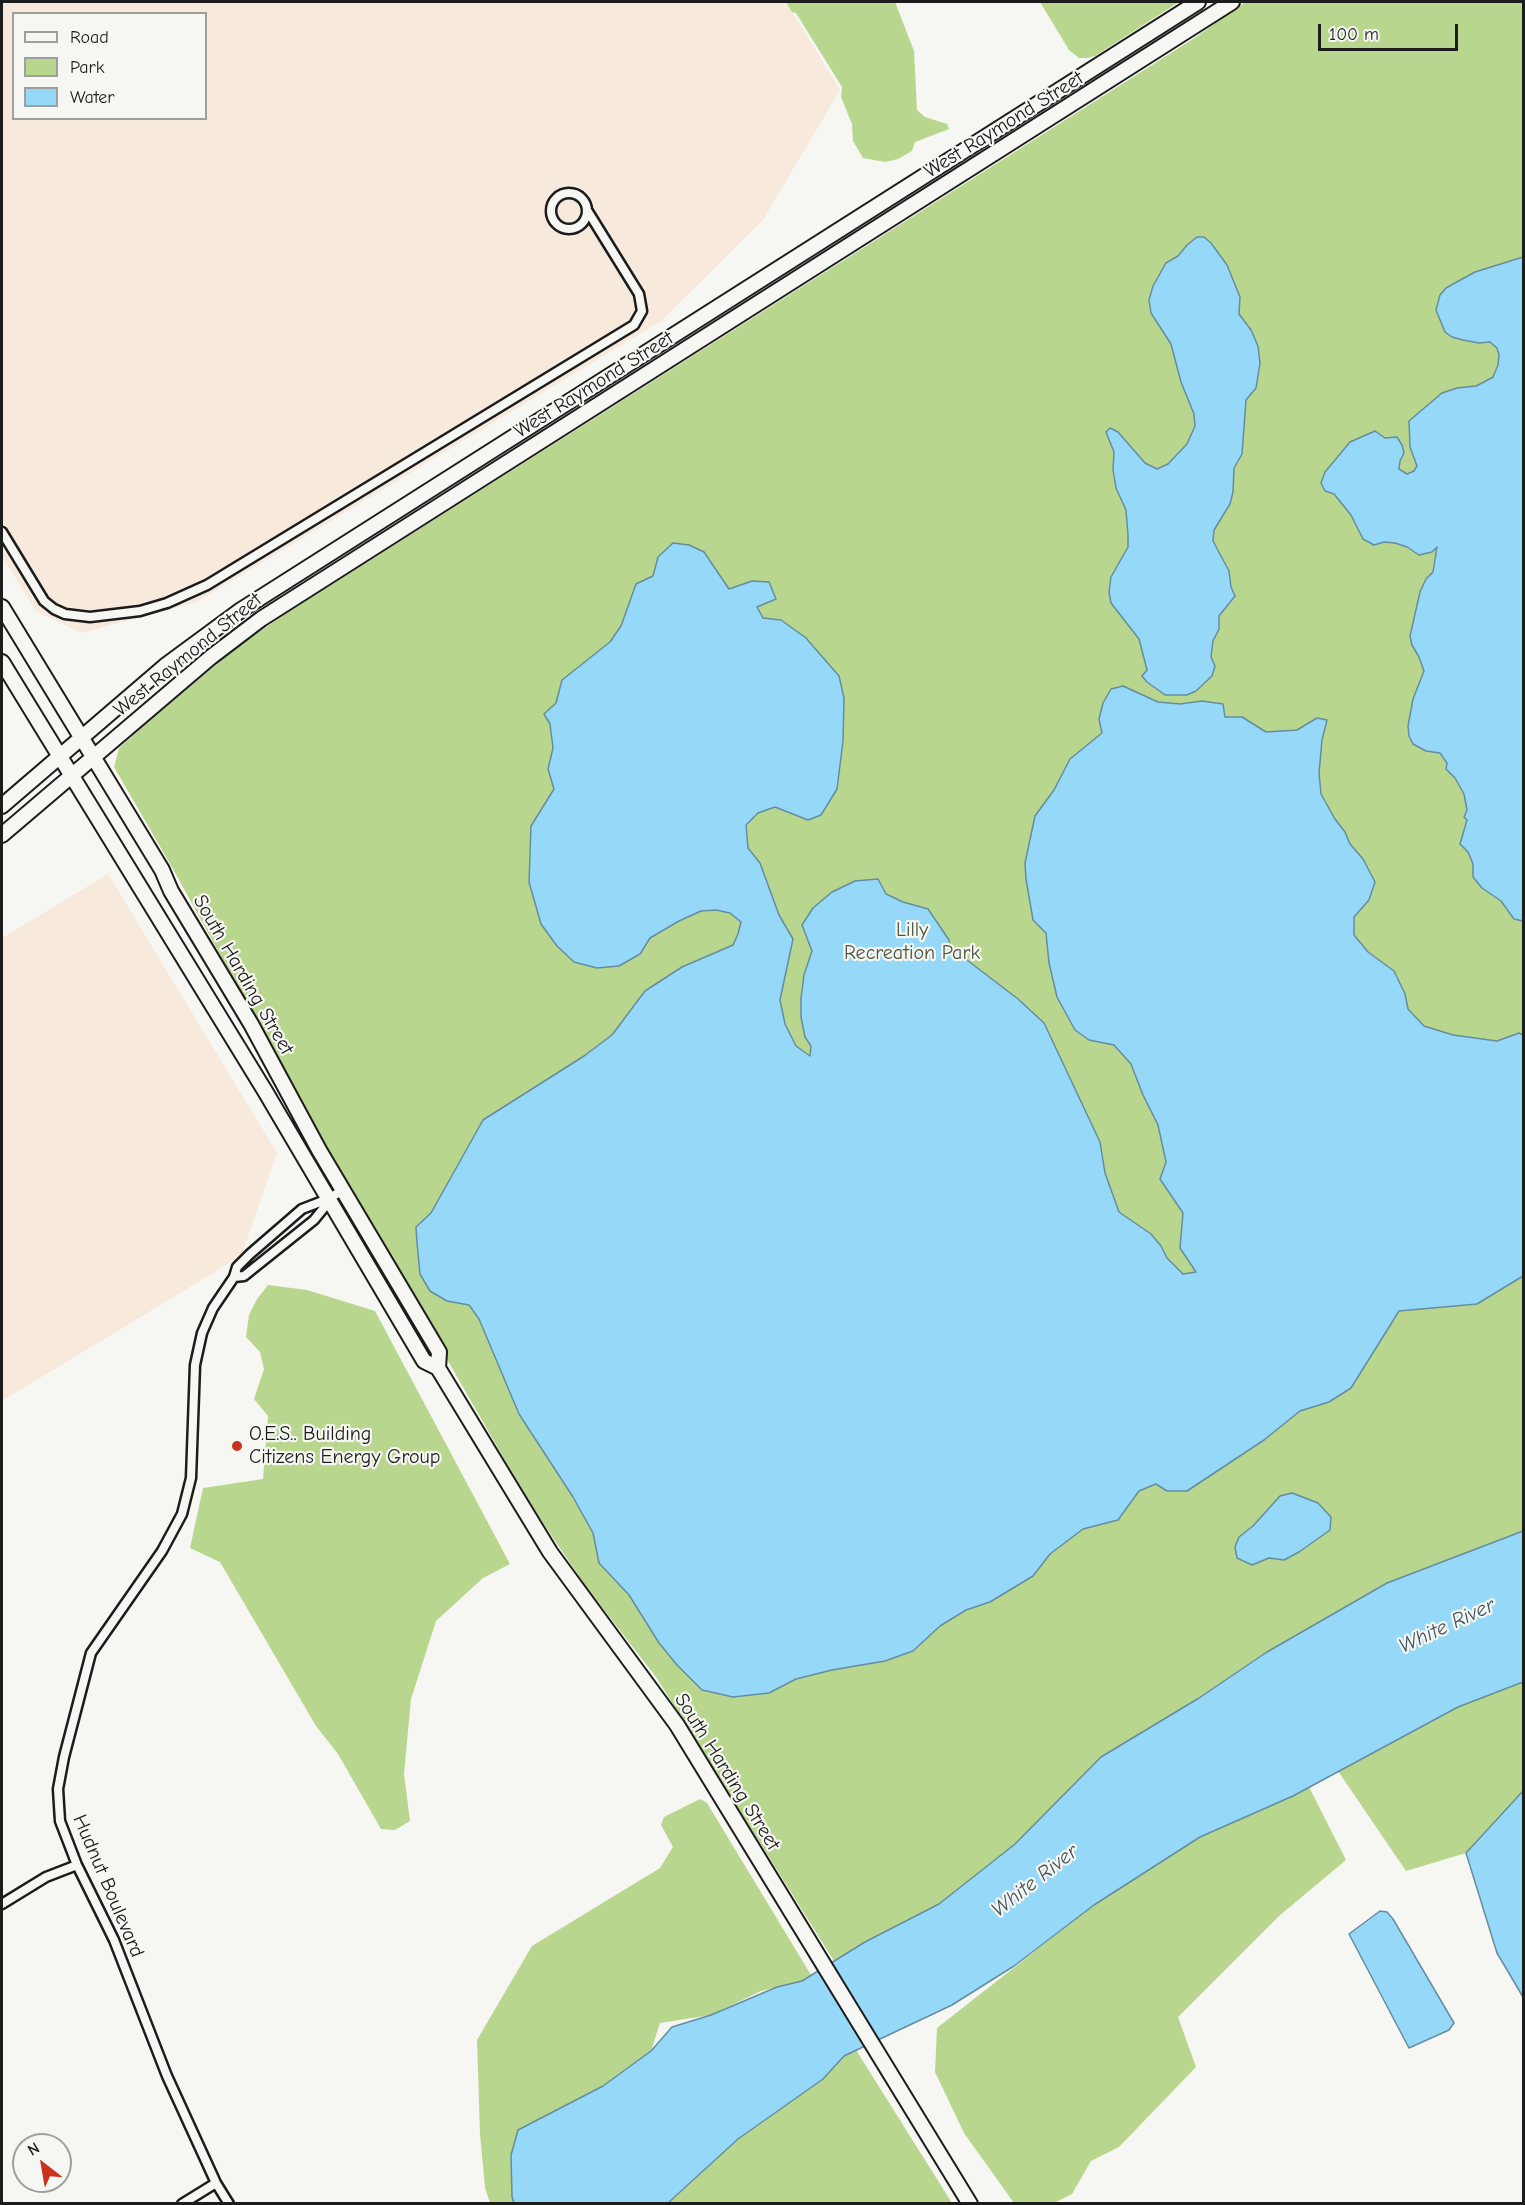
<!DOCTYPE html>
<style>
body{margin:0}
#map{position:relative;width:1525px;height:2205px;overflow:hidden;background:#f6f6f2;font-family:"Comic Neue",sans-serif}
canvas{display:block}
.frame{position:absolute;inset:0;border:3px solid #1c1c1c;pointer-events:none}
.legend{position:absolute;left:12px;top:12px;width:195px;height:108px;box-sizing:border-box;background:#f6f6f2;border:2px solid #9f9f9c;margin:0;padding:8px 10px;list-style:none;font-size:18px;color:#1c1c1c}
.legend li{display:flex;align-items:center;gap:12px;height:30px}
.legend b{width:30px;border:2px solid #9f9f9c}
.north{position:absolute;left:12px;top:2133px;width:60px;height:60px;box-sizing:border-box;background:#f6f6f2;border:2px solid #9f9f9c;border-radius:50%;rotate:329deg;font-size:16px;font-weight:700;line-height:24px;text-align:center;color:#1c1c1c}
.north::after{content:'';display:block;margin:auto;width:21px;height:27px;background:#c8321e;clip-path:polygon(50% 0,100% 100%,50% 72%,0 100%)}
.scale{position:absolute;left:1318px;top:24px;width:140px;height:27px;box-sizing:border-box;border:3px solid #1c1c1c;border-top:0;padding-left:8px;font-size:18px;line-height:21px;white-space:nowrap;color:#1c1c1c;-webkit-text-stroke:4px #f6f6f2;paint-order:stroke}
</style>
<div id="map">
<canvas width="1525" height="2205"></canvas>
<div class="frame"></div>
<ul class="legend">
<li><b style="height:8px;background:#f6f6f2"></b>Road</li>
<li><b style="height:16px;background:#b9d68e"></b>Park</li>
<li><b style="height:16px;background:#96d8f8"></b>Water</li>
</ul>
<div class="north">N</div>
<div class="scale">100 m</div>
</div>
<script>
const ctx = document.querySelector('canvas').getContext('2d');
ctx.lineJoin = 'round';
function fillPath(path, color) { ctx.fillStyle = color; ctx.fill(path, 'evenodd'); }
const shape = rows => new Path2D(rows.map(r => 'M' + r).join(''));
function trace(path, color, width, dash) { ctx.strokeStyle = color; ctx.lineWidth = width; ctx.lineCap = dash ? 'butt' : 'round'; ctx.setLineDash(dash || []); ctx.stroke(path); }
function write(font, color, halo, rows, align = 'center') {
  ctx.font = font + ' "Comic Neue",sans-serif'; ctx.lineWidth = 4.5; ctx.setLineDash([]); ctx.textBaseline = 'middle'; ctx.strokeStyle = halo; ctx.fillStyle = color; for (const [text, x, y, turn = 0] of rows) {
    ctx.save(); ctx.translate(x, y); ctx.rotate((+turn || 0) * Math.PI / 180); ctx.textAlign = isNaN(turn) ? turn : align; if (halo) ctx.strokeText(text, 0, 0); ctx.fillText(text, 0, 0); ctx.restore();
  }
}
fillPath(shape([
 [2,2,786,2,840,90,763,220,661,321,197,602,81,633,36,611,2,556],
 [14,14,206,14,206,118,14,118],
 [108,874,277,1153,241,1256,2,1401,2,938]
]), '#f7e9dc');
fillPath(shape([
 [786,2,895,2,914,51,917,110,925,117,947,124,949,129,915,142,912,151,898,159,885,162,863,158,853,141,852,124,841,97,842,87,796,13,792,12],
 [1040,2,1179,2,1095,56,1088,58,1079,58,1069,50],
 [1245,2,1523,2,1523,1531,1387,1583,1267,1652,1199,1698,1101,1757,1015,1844,939,1904,865,1942,834,1961,656,1677,587,1588,543,1523,510,1469,343,1178,173,869,114,767,119,748,147,723,231,652,279,618,1081,110,1193,39],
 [268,1285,307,1290,375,1311,510,1564,483,1578,436,1621,411,1699,404,1774,410,1821,395,1830,381,1829,338,1754,316,1726,220,1562,190,1548,203,1488,263,1479,268,1416,254,1399,264,1369,260,1352,246,1337,249,1315,257,1299],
 [1523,1682,1523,1791,1466,1853,1406,1871,1338,1771,1458,1707],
 [1309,1787,1346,1860,1279,1916,1178,2017,1196,2067,1119,2147,1091,2161,1072,2194,1054,2203,1014,2203,964,2133,935,2072,937,2028,1094,1905,1200,1837],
 [700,1799,707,1803,811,1975,801,1981,761,1991,711,2015,660,2023,651,2051,603,2086,518,2130,511,2155,512,2197,514,2203,490,2203,485,2188,480,2134,477,2040,532,1946,660,1868,673,1847,661,1825,664,1817],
 [856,2050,952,2203,668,2204,738,2139,822,2079,844,2056]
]), '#b9d68e');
const water = shape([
 [1197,237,1204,237,1211,243,1227,265,1240,297,1239,314,1251,330,1258,346,1260,363,1256,388,1246,400,1242,454,1234,468,1233,492,1230,504,1214,530,1213,541,1229,571,1231,587,1235,596,1219,616,1219,629,1213,641,1211,657,1215,666,1212,676,1196,691,1187,695,1165,695,1147,682,1142,676,1147,670,1139,639,1111,603,1109,592,1111,577,1128,547,1128,535,1126,510,1116,488,1113,470,1114,452,1106,432,1110,428,1118,432,1145,463,1157,469,1168,464,1187,444,1195,426,1194,414,1181,382,1171,344,1151,313,1149,300,1153,286,1166,263,1178,256,1187,245,1197,237],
 [1523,257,1524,257,1523,921,1514,919,1501,901,1482,888,1473,877,1473,864,1468,852,1460,844,1467,820,1464,817,1467,810,1464,794,1455,778,1446,769,1447,763,1440,753,1426,751,1413,744,1409,736,1408,726,1413,699,1424,671,1419,657,1412,645,1410,636,1420,592,1426,579,1433,572,1437,547,1432,552,1419,555,1407,547,1395,543,1384,542,1374,545,1363,539,1351,515,1334,494,1325,491,1321,483,1325,472,1350,442,1375,431,1385,438,1397,437,1402,445,1404,453,1400,461,1399,469,1407,474,1414,471,1417,466,1410,447,1409,421,1442,393,1457,388,1476,386,1484,382,1493,377,1498,365,1499,355,1497,348,1490,342,1479,343,1463,340,1452,337,1445,332,1436,310,1440,295,1446,288,1475,272,1523,257],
 [673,543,689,545,704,552,729,589,752,581,769,582,776,599,757,607,763,618,781,620,806,638,839,676,844,698,843,741,837,789,821,815,808,820,775,807,758,813,746,825,748,848,760,863,779,915,793,939,780,1000,785,1024,796,1046,810,1056,811,1046,805,1037,801,1017,801,998,804,975,812,951,802,925,813,908,832,892,855,881,878,879,886,894,903,902,928,909,949,940,950,947,1018,999,1044,1023,1100,1142,1105,1173,1119,1212,1151,1234,1161,1246,1167,1258,1183,1274,1196,1272,1180,1248,1183,1213,1160,1179,1166,1162,1158,1125,1143,1095,1131,1064,1114,1045,1089,1040,1075,1030,1057,997,1049,963,1046,933,1033,920,1026,879,1025,863,1035,816,1054,790,1070,759,1102,733,1099,719,1103,703,1111,689,1123,686,1158,702,1180,704,1202,701,1223,704,1225,717,1242,717,1266,732,1297,730,1317,718,1327,720,1322,740,1319,773,1321,794,1335,819,1345,832,1350,844,1363,859,1375,882,1369,900,1354,917,1354,935,1368,952,1394,971,1405,994,1408,1009,1424,1026,1453,1035,1497,1041,1519,1033,1523,1035,1523,1276,1477,1304,1399,1311,1351,1388,1329,1402,1300,1411,1264,1440,1187,1491,1167,1491,1156,1484,1139,1491,1118,1520,1083,1529,1050,1554,1033,1576,990,1602,966,1610,940,1626,913,1651,885,1661,832,1670,796,1679,769,1693,733,1697,702,1690,677,1665,659,1643,629,1595,599,1563,593,1533,573,1497,519,1414,479,1319,469,1305,447,1301,430,1291,420,1274,417,1243,416,1227,431,1213,483,1120,584,1056,612,1035,645,991,682,967,733,945,738,934,741,922,730,913,716,910,701,911,679,921,650,938,640,954,619,966,597,968,574,962,557,946,541,924,529,882,531,826,554,789,548,769,553,748,550,724,544,714,556,703,562,680,610,642,621,626,636,584,653,576,658,557,673,543],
 [1292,1493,1318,1503,1331,1517,1330,1530,1299,1552,1284,1560,1269,1558,1252,1565,1237,1558,1235,1547,1239,1537,1253,1526,1280,1496,1292,1493],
 [1523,1531,1523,1682,1458,1707,1293,1796,1200,1837,1094,1905,1014,1966,952,2005,844,2056,823,2079,738,2139,668,2203,514,2203,512,2197,511,2155,518,2130,603,2086,651,2051,672,2027,711,2015,777,1987,802,1981,865,1942,939,1904,1015,1844,1101,1757,1199,1698,1267,1652,1387,1583,1523,1531],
 [1523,1791,1523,1997,1497,1953,1466,1853,1523,1791],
 [1380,1911,1387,1912,1393,1919,1454,2023,1449,2030,1409,2048,1349,1934,1380,1911]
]);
fillPath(water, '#96d8f8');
trace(water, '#658da0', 1.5);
const street = shape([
 '551 211a18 18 0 1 1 36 0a18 18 0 1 1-36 0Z',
 [2,532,44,601,54,609,65,614,90,617,140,611,167,603,207,585,634,325,642,311,639,294,587,210],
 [234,1277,244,1276,314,1220,323,1209,328,1199],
 [2,1904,46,1877,77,1865],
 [182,2204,216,2183],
 [229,2204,216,2183,167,2076,114,1940,77,1865,60,1821,58,1789,64,1757,91,1653,162,1551,182,1514,191,1478,195,1365,202,1333,213,1308,234,1277,237,1267,250,1254,302,1209,328,1199,343,1190]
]);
const primary = shape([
 [2,607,162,870,171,891,251,1024,319,1150,439,1352,438,1368],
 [2,662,265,1091,424,1361,438,1368,550,1552,677,1725,970,2204],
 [2,806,165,666,241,610,1198,2],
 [2,835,211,657,261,619,1232,2]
]);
trace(street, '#1c1c1c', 13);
trace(primary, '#1c1c1c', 18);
trace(street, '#f6f6f2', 8);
trace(primary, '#f6f6f2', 14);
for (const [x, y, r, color] of [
 [237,1446,6,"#c8321e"]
]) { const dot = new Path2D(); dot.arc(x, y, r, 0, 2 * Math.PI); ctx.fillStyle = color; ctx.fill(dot); trace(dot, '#f6f6f2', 2); }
write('20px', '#1c1c1c', '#f6f6f2', [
 ["West Raymond Street",1004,125,-32],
 ["West Raymond Street",594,385,-32],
 ["West Raymond Street",188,655,-39],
 ["South Harding Street",243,975,60],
 ["South Harding Street",727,1772,58],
 ["Hudnut Boulevard",108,1886,67]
]);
write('20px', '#4b543e', '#f6f6f2', [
 ["Lilly",912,930],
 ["Recreation Park",912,953]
]);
write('20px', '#1c1c1c', '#f6f6f2', [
 ["O.E.S.. Building",249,1434],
 ["Citizens Energy Group",249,1457]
], 'left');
write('italic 21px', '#41545e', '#f6f6f2', [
 ["White River",1447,1626,-25],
 ["White River",1035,1881,-38]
]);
</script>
